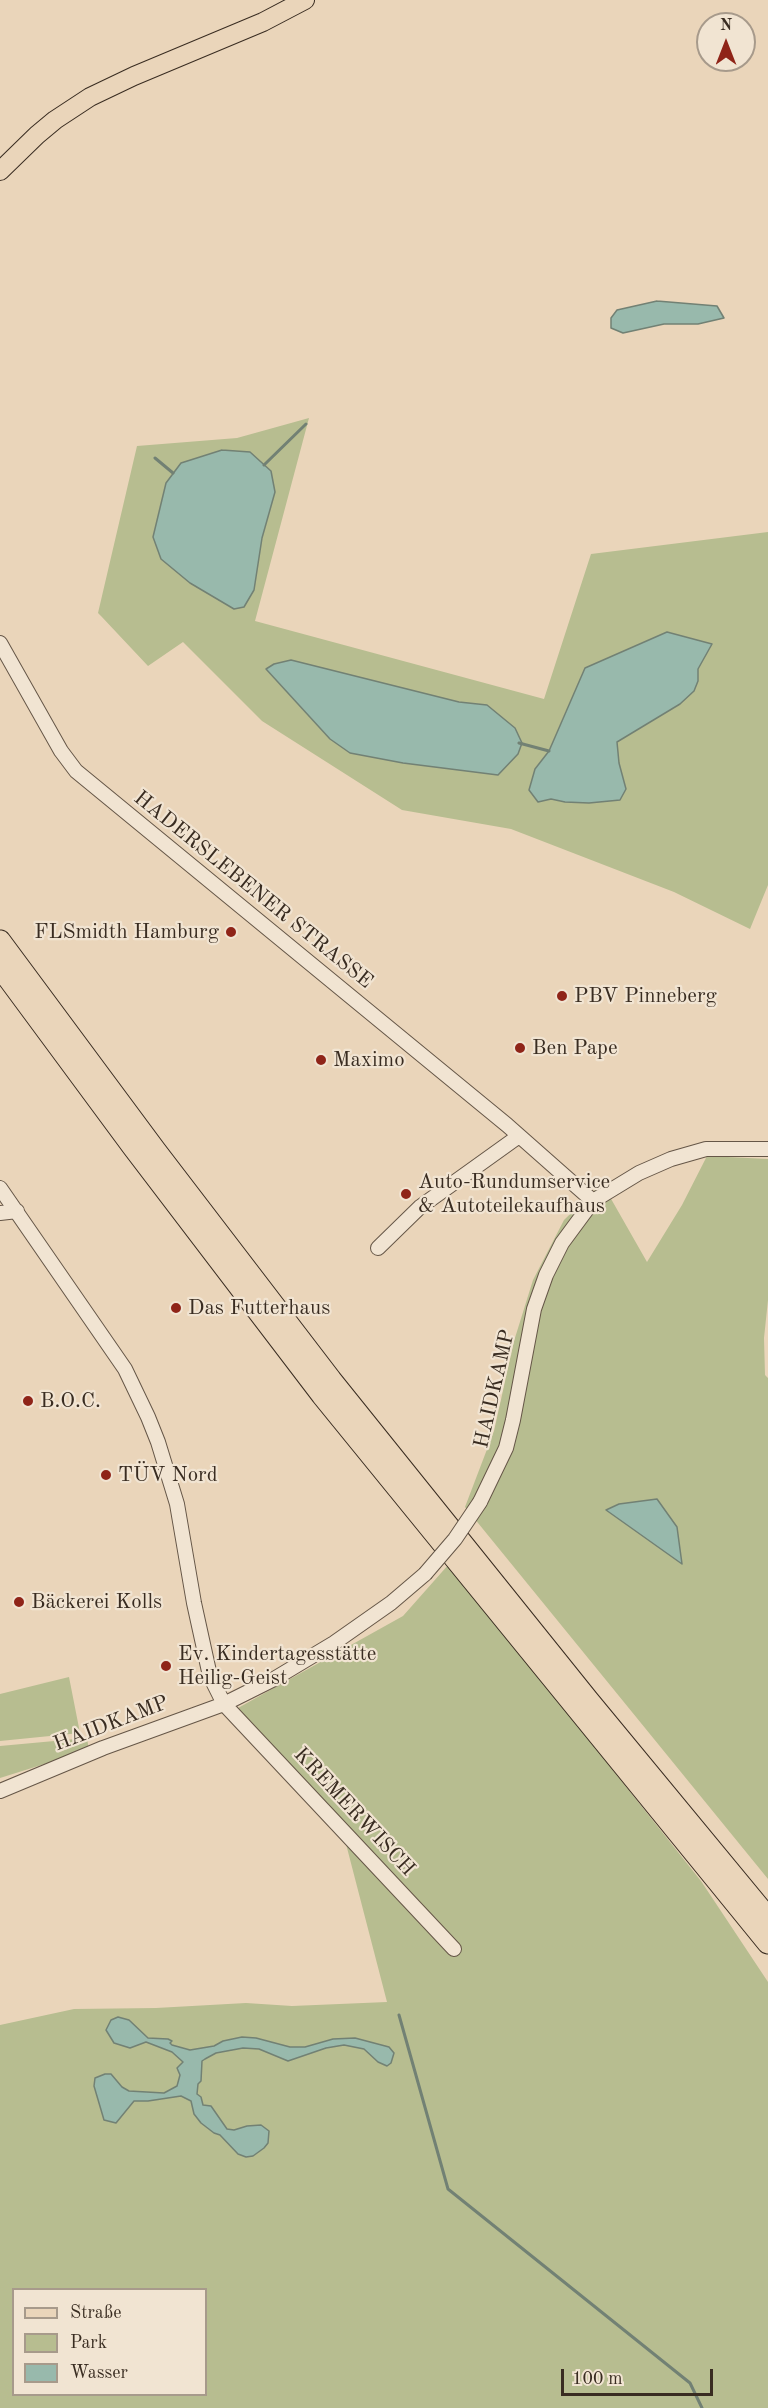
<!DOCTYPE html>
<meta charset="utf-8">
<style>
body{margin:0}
#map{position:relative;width:768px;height:2408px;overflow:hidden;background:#ead5ba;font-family:"Old Standard TT",serif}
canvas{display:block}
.legend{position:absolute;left:12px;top:2288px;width:195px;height:108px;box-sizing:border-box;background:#f1e4d2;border:2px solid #a79a8b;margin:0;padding:8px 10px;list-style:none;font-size:18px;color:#392c21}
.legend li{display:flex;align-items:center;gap:12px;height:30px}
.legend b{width:30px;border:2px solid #a79a8b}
.north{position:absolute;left:696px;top:12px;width:60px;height:60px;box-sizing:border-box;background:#f1e4d2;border:2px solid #a79a8b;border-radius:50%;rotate:0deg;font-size:16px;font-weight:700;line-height:24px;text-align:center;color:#392c21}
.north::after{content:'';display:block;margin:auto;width:21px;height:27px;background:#8f2418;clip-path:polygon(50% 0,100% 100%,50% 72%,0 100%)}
.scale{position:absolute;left:561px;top:2369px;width:152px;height:27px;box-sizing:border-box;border:3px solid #392c21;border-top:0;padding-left:8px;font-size:18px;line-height:21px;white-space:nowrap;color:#392c21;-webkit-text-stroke:4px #f1e4d2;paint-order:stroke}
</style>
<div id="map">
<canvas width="768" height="2408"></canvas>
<ul class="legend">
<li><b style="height:8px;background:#ead5ba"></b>Straße</li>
<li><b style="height:16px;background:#b7bd90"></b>Park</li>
<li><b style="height:16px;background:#98b9ac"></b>Wasser</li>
</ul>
<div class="north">N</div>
<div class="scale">100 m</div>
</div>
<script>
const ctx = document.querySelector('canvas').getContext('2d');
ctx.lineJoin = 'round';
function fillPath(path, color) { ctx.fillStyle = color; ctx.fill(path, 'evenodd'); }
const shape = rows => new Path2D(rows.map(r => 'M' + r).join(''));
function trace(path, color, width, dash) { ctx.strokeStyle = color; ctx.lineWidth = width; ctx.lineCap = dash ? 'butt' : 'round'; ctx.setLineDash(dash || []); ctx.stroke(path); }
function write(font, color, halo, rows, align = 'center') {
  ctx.font = font + ' "Old Standard TT",serif'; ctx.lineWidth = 4.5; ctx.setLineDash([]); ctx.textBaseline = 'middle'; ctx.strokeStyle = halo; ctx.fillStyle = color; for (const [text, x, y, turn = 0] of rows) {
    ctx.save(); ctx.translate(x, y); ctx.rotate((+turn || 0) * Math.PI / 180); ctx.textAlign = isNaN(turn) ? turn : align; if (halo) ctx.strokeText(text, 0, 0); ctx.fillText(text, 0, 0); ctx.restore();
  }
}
fillPath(shape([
 [309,418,255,621,544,699,591,554,768,532,768,885,750,929,674,892,511,829,402,810,262,721,183,642,148,666,101,616,98,613,137,446,237,438],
 [222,450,275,491,262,538,234,609,161,559,153,537,166,483,203,457],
 [667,632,698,669,698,680,680,704,617,742,619,763,626,789,565,802,551,799,535,769,549,751,566,711,627,652],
 [266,669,459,702,487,705,449,768,403,763,330,739],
 [707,1156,768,1159,768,1300,764,1338,765,1375,768,1378,768,1879,465,1507,494,1431,514,1341,533,1280,564,1220,602,1183,647,1262,682,1205],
 [449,1564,701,1881,768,1982,768,2408,0,2408,0,2025,74,2009,156,2008,246,2003,292,2006,387,2002,339,1817,238,1708,403,1616],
 [14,2290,206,2290,206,2394,14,2394],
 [69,1677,80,1733,0,1741,0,1694],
 [87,1738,89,1750,0,1778,0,1746]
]), '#b7bd90');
const water = shape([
 [657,301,717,306,724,318,698,324,664,324,623,333,611,328,611,318,617,310,657,301],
 [222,450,250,452,271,471,275,492,262,538,254,590,244,607,234,609,190,583,161,559,153,537,166,483,181,463,222,450],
 [667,632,712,644,698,669,698,681,694,691,680,704,617,742,619,763,626,789,620,800,589,803,565,802,551,799,538,802,529,790,535,769,549,751,585,668,667,632],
 [291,660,459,702,487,705,515,728,522,743,518,754,498,775,403,763,350,753,330,739,266,669,274,664,291,660],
 [657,1499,677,1527,682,1564,606,1510,619,1504,657,1499],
 [118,2017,129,2020,148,2038,168,2039,172,2041,170,2043,172,2045,190,2050,214,2046,223,2041,242,2037,256,2038,290,2047,305,2047,333,2039,355,2038,389,2047,394,2053,391,2063,387,2066,378,2062,364,2049,344,2045,326,2048,288,2061,259,2049,243,2048,216,2053,205,2059,202,2061,201,2081,198,2084,197,2094,201,2097,203,2105,211,2106,227,2129,234,2130,247,2126,261,2125,269,2131,268,2143,264,2148,253,2156,246,2157,238,2154,220,2135,214,2133,201,2123,194,2114,191,2101,181,2096,148,2101,134,2101,116,2123,104,2120,94,2086,95,2078,105,2074,111,2074,122,2087,129,2091,164,2093,177,2086,180,2075,177,2068,183,2062,172,2052,146,2042,130,2048,114,2043,106,2030,111,2020,118,2017]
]);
fillPath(water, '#98b9ac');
trace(water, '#728174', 1.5);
trace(shape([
 [155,458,173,473],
 [264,465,306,424],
 [519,743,549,751],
 [399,2015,448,2189,690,2383,702,2408]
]), '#728174', 3);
const minor = shape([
 [0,643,61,751,76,771,507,1125,593,1201],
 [0,1188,125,1369,148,1417,158,1442,177,1504,194,1603,210,1676,224,1704,454,1949],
 [0,1213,17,1211],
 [378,1248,420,1207,519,1136],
 [480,1502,506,1448,513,1420,534,1309,546,1275,562,1243,593,1201,639,1173,671,1159,706,1149,768,1149],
 [0,1791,103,1748,224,1704,274,1679,334,1643,391,1603,425,1574]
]);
const major = shape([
 [0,171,37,135,55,120,90,97,134,76,263,22,305,0]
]);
const highway = shape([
 [0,941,155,1150,331,1380,588,1700,768,1918],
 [0,967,133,1147,322,1395,768,1943]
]);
trace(minor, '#655647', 16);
trace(major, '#392c21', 20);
trace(highway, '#392c21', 23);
trace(minor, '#f1e4d2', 14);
trace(major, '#ead5ba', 18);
trace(highway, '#ead5ba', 21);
const minorBridge = shape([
 [425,1574,455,1539,480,1502]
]);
trace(minorBridge, '#655647', 16, []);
trace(minorBridge, '#f1e4d2', 14);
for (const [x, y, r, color] of [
 [231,932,6,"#8f2418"],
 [562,996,6,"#8f2418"],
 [520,1048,6,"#8f2418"],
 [321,1060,6,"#8f2418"],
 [406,1194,6,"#8f2418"],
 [176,1308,6,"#8f2418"],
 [28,1401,6,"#8f2418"],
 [106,1475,6,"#8f2418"],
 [19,1602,6,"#8f2418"],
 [166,1666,6,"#8f2418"]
]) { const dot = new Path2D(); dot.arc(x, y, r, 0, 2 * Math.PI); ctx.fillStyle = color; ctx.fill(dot); trace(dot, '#f1e4d2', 2); }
write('21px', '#392c21', '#f1e4d2', [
 ["HADERSLEBENER STRASSE",253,890,39],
 ["HAIDKAMP",495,1389,-77],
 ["HAIDKAMP",111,1724,-21],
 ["KREMERWISCH",354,1812,47]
]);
write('21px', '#392c21', '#f1e4d2', [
 ["FLSmidth Hamburg",219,932,"right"],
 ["PBV Pinneberg",574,996],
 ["Ben Pape",532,1048],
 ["Maximo",333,1060],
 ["Auto-Rundumservice",418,1182],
 ["& Autoteilekaufhaus",418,1206],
 ["Das Futterhaus",188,1308],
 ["B.O.C.",40,1401],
 ["TÜV Nord",118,1475],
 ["Bäckerei Kolls",31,1602],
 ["Ev. Kindertagesstätte",178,1654],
 ["Heilig-Geist",178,1678]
], 'left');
</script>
